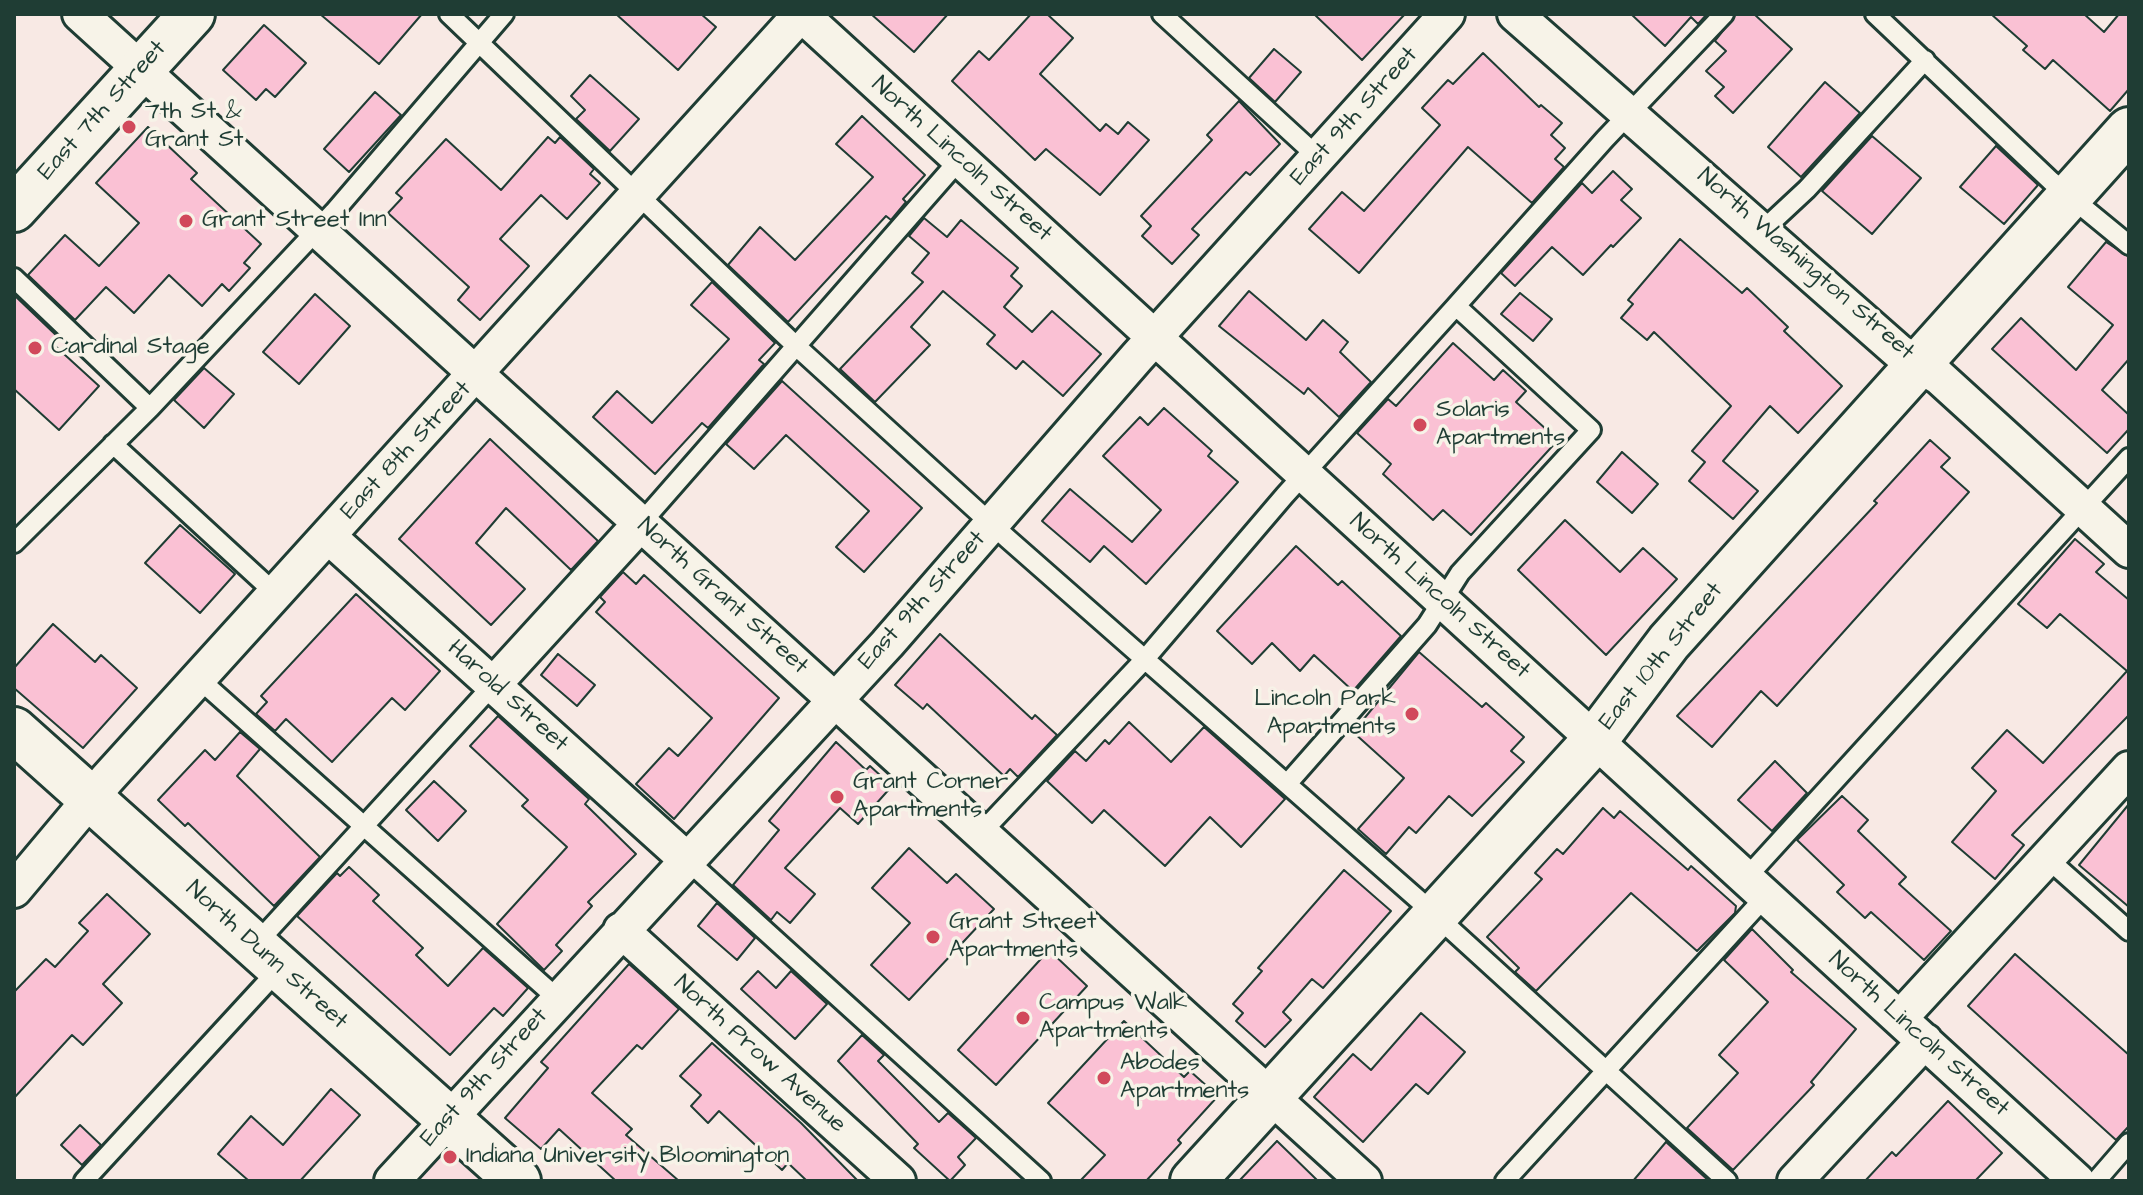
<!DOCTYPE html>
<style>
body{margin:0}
#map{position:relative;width:2143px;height:1195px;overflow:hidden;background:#f8e9e4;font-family:"Architects Daughter",sans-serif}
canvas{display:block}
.frame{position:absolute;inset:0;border:16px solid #1f3d34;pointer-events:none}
</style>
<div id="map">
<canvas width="2143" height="1195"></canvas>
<div class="frame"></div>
</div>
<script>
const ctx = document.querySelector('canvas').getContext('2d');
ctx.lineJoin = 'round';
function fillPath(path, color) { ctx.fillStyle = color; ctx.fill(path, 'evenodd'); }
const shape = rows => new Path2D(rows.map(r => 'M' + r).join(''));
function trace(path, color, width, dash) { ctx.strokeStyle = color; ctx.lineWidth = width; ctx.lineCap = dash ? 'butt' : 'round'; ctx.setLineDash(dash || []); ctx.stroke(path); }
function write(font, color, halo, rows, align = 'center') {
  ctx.font = font + ' "Architects Daughter",sans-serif'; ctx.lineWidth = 7; ctx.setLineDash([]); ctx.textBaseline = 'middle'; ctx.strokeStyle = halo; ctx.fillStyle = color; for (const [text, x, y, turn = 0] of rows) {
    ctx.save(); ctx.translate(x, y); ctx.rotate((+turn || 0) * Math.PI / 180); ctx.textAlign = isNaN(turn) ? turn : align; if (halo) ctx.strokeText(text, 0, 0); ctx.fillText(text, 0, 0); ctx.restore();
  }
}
fillPath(shape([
 [448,1134,500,1181,405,1181]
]), '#f9dddf');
const building = shape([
 [320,14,422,14,379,64,320,14],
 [616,14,701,14,716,27,678,70,616,14],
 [871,14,948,14,914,52,871,14],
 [1031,14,1047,14,1073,38,1040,74,1100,131,1106,124,1118,134,1128,122,1149,140,1100,195,1046,149,1035,160,952,81,979,51,989,60,1031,14],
 [1314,14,1405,14,1362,60,1314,14],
 [1631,14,1707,14,1698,24,1691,17,1665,46,1631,14],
 [1736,14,1754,14,1792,49,1733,113,1715,96,1724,87,1706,71,1726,51,1715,41,1736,14],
 [1991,14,2084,14,2104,32,2119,14,2129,14,2129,89,2110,111,2053,60,2045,69,2023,50,2027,46,1991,14],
 [264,25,306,63,275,97,266,89,256,100,223,70,264,25],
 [1274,49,1301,72,1275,102,1249,78,1274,49],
 [1483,53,1539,107,1541,105,1562,123,1551,135,1565,148,1555,159,1564,167,1532,203,1468,147,1359,273,1309,229,1342,192,1364,211,1440,125,1422,108,1448,80,1453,84,1483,53],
 [590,75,639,119,610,151,576,119,585,110,571,96,590,75],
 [1825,82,1860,113,1801,177,1768,147,1825,82],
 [375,92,401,115,349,172,324,149,375,92],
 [1239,101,1280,144,1250,175,1246,172,1192,229,1199,235,1172,264,1142,236,1151,226,1141,216,1212,140,1207,135,1239,101],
 [862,116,925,175,903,199,906,202,891,220,886,216,788,322,728,265,760,227,795,260,873,177,836,144,862,116],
 [148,127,197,173,191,179,261,244,244,263,250,268,229,291,222,284,202,306,169,275,134,313,106,287,75,320,28,275,65,235,99,266,139,223,96,183,148,127],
 [1872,136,1921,178,1872,234,1822,191,1872,136],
 [548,137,555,143,560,137,594,169,590,174,600,183,567,219,541,195,500,239,529,266,480,320,458,300,469,287,388,213,402,198,396,193,446,139,501,190,548,137],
 [1996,146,2038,185,2004,224,1960,187,1996,146],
 [1613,171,1632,189,1621,200,1641,218,1613,247,1611,245,1583,275,1552,247,1515,286,1501,273,1582,183,1592,193,1613,171],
 [924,218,947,237,961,220,1018,268,1011,276,1022,286,1004,307,1032,332,1052,311,1101,354,1063,396,1023,361,1016,369,987,344,995,335,943,291,911,327,930,345,875,402,840,369,923,282,912,273,929,253,909,236,924,218],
 [1680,239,1742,293,1747,288,1788,327,1784,331,1842,386,1798,433,1770,406,1723,461,1758,491,1733,519,1689,481,1705,462,1692,451,1731,406,1654,332,1647,340,1621,318,1633,304,1628,300,1680,239],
 [2106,242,2129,257,2129,359,2102,390,2129,415,2129,429,2107,453,1992,349,2021,318,2076,370,2113,325,2068,287,2106,242],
 [712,282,775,343,759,360,764,364,708,428,702,423,655,474,593,417,617,391,652,423,729,339,691,305,712,282],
 [1249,291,1306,340,1323,320,1348,342,1340,352,1371,382,1339,417,1308,388,1304,394,1219,326,1249,291],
 [1520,293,1552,319,1533,341,1501,314,1520,293],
 [315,294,350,326,299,384,263,352,315,294],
 [14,295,59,338,53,344,99,386,59,430,14,389,14,295],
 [1453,343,1494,380,1503,370,1526,391,1516,402,1558,440,1471,535,1443,510,1433,520,1383,474,1391,464,1357,433,1388,399,1396,406,1453,343],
 [204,368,234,394,204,428,174,400,204,368],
 [782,381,922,508,864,572,836,547,869,511,786,435,754,469,726,444,782,381],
 [1164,408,1212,451,1208,456,1238,482,1146,584,1104,546,1090,562,1042,521,1070,489,1132,542,1161,510,1103,456,1140,417,1148,425,1164,408],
 [490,439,598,541,571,570,506,508,476,543,525,589,491,625,399,539,490,439],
 [1930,440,1950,458,1941,467,1969,492,1777,706,1761,691,1712,747,1677,716,1877,503,1874,501,1930,440],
 [1622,452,1658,484,1632,513,1597,482,1622,452],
 [1565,520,1620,572,1643,548,1677,579,1606,655,1518,570,1565,520],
 [180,525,235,574,200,613,145,563,180,525],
 [2075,539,2104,564,2096,572,2129,600,2129,715,2012,835,2024,845,1995,879,1952,842,1996,791,1972,768,2007,730,2043,763,2127,671,2060,614,2047,628,2018,604,2075,539],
 [1296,546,1338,585,1342,581,1401,636,1353,691,1314,655,1300,671,1272,643,1252,664,1217,631,1296,546],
 [623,572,636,584,644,575,779,698,674,819,636,784,669,748,678,756,712,718,596,612,605,602,600,597,623,572],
 [356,594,440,671,405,710,392,698,332,762,286,719,275,731,256,714,267,702,261,696,356,594],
 [53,624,95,662,101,655,137,688,83,748,14,688,14,668,53,624],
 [940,634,1032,719,1035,715,1057,735,1018,777,1010,769,1004,776,927,704,923,709,895,685,940,634],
 [1419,652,1482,707,1486,703,1524,737,1511,751,1524,762,1472,816,1449,796,1416,833,1409,827,1386,854,1358,829,1404,778,1353,732,1419,652],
 [558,654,595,685,577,706,541,675,558,654],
 [498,716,589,799,585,804,636,854,588,902,592,906,556,945,562,951,544,970,497,924,567,847,522,806,528,800,470,746,498,716],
 [1129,722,1171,762,1204,727,1285,799,1241,847,1210,817,1165,866,1104,810,1092,823,1047,781,1075,751,1086,761,1105,740,1109,744,1129,722],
 [240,732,260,749,237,776,320,857,274,906,188,823,185,826,158,800,205,750,215,760,240,732],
 [836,742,866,770,870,766,892,786,858,824,840,808,785,868,815,894,790,923,777,912,771,920,733,885,779,830,769,821,836,742],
 [1775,761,1807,793,1772,831,1738,800,1775,761],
 [434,781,466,811,438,841,406,810,434,781],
 [1842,796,1868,820,1858,831,1906,877,1899,884,1951,931,1924,960,1871,912,1865,918,1837,892,1844,885,1797,840,1842,796],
 [2129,804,2129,907,2079,865,2129,804],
 [1603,808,1614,818,1620,811,1688,870,1691,866,1736,906,1735,913,1697,951,1631,893,1536,991,1515,972,1519,968,1487,937,1542,879,1535,873,1557,849,1563,854,1603,808],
 [909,848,947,883,956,874,994,909,909,1000,871,965,910,923,872,888,909,848],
 [349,867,379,895,373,901,423,948,416,955,448,986,483,948,528,988,503,1016,494,1008,450,1055,297,916,337,873,340,876,349,867],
 [1344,870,1391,911,1323,988,1312,979,1283,1012,1291,1020,1265,1047,1236,1021,1243,1013,1233,1004,1262,971,1258,968,1344,870],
 [107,894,150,934,103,984,122,1003,83,1045,72,1035,14,1098,14,992,46,959,55,967,88,931,79,923,107,894],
 [717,903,755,938,737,960,698,926,717,903],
 [1752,929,1793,970,1791,972,1856,1029,1811,1082,1814,1085,1733,1170,1687,1128,1738,1073,1719,1055,1768,1002,1724,960,1752,929],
 [1049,950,1087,986,996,1085,958,1050,1049,950],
 [2015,954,2129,1055,2129,1126,2116,1140,1968,1006,2015,954],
 [629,964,679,1009,642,1049,637,1045,592,1093,632,1129,626,1135,679,1181,616,1181,559,1129,541,1149,505,1118,548,1068,541,1062,629,964],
 [758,971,776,988,791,971,827,1004,795,1039,741,989,758,971],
 [1421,1013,1465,1052,1428,1094,1416,1084,1363,1142,1314,1097,1353,1054,1371,1070,1421,1013],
 [1124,1021,1184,1077,1190,1071,1218,1096,1178,1140,1181,1143,1146,1181,1080,1181,1105,1155,1048,1103,1124,1021],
 [862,1035,884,1055,878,1061,939,1122,948,1113,976,1138,958,1157,965,1165,950,1181,914,1148,918,1144,838,1061,862,1035],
 [712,1043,801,1123,858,1181,807,1181,788,1163,782,1170,719,1111,708,1123,691,1106,701,1095,680,1076,712,1043],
 [331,1089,360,1115,300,1181,249,1181,218,1154,251,1116,283,1145,331,1089],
 [1948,1101,2002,1153,1975,1181,1865,1181,1892,1152,1896,1156,1948,1101],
 [80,1125,101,1145,82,1165,61,1145,80,1125],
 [1277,1141,1318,1181,1239,1181,1277,1141],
 [1666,1142,1709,1181,1633,1181,1666,1142]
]);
fillPath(building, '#fac1d4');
trace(building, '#1f3d34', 2);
const lane = shape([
 [449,14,795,345,1008,539,1421,902,1727,1181],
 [1162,14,1319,158],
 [1875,14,2051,181,2129,245],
 [1763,230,1807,189,1925,60],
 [14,278,150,408],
 [1456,306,1605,139,1724,14],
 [113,444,276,594],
 [641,523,960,159],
 [14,543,150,408,334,212,504,14],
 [199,679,558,999],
 [980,834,1145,659,1285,495,1456,306,1591,430,1460,573,1427,625,1287,784],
 [686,859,1041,1181],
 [2048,859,2129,931],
 [1746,878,2129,458],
 [255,945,493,685],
 [84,1181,280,968],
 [1505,1181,1766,896],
 [2096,1181,2129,1143]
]);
const street = shape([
 [80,14,1364,1181],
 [1515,14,1899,352,1939,377,2129,550],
 [328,536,686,859],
 [493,685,641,523],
 [14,890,107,779,801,14,2077,1181],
 [621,930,898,1181],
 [1900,1018,2129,769],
 [392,1181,887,644,1137,357,1447,14],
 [1795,1181,1925,1041]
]);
const secondary = shape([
 [14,209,192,14],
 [14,730,518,1181],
 [1193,1181,1595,740,1669,642,2129,130]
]);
trace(lane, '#1f3d34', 24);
trace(street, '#1f3d34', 40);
trace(secondary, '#1f3d34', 50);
trace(lane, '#f7f3e8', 18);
trace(street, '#f7f3e8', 34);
trace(secondary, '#f7f3e8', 44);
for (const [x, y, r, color] of [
 [129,127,8,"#d1495b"],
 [186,221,8,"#d1495b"],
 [35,348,8,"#d1495b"],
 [1420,425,8,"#d1495b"],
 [1412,714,8,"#d1495b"],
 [837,797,8,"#d1495b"],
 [933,937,8,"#d1495b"],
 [1023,1018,8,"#d1495b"],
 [1104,1078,8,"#d1495b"],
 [450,1157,8,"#d1495b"]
]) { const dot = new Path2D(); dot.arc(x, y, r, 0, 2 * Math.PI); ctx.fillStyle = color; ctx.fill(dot); trace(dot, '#f7f3e8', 3); }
write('24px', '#1f3d34', '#f7f3e8', [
 ["East 7th Street",103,111,-48],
 ["East 9th Street",1355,117,-48],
 ["North Lincoln Street",961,160,42],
 ["North Washington Street",1805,265,41],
 ["East 8th Street",407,451,-47],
 ["North Grant Street",722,597,42],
 ["North Lincoln Street",1439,597,42],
 ["East 9th Street",923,601,-48],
 ["East 10th Street",1662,657,-51],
 ["Harold Street",507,697,42],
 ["North Dunn Street",266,956,42],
 ["North Lincoln Street",1918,1035,42],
 ["North Prow Avenue",759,1055,42],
 ["East 9th Street",485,1078,-48]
]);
write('24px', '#1f3d34', '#f7f3e8', [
 ["7th St &",145,113],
 ["Grant St",145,141],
 ["Grant Street Inn",202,221],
 ["Cardinal Stage",51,348],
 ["Solaris",1436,411],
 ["Apartments",1436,439],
 ["Lincoln Park",1396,700,"right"],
 ["Apartments",1396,728,"right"],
 ["Grant Corner",853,783],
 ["Apartments",853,811],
 ["Grant Street",949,923],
 ["Apartments",949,951],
 ["Campus Walk",1039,1004],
 ["Apartments",1039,1032],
 ["Abodes",1120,1064],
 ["Apartments",1120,1092],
 ["Indiana University Bloomington",466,1157]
], 'left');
</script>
